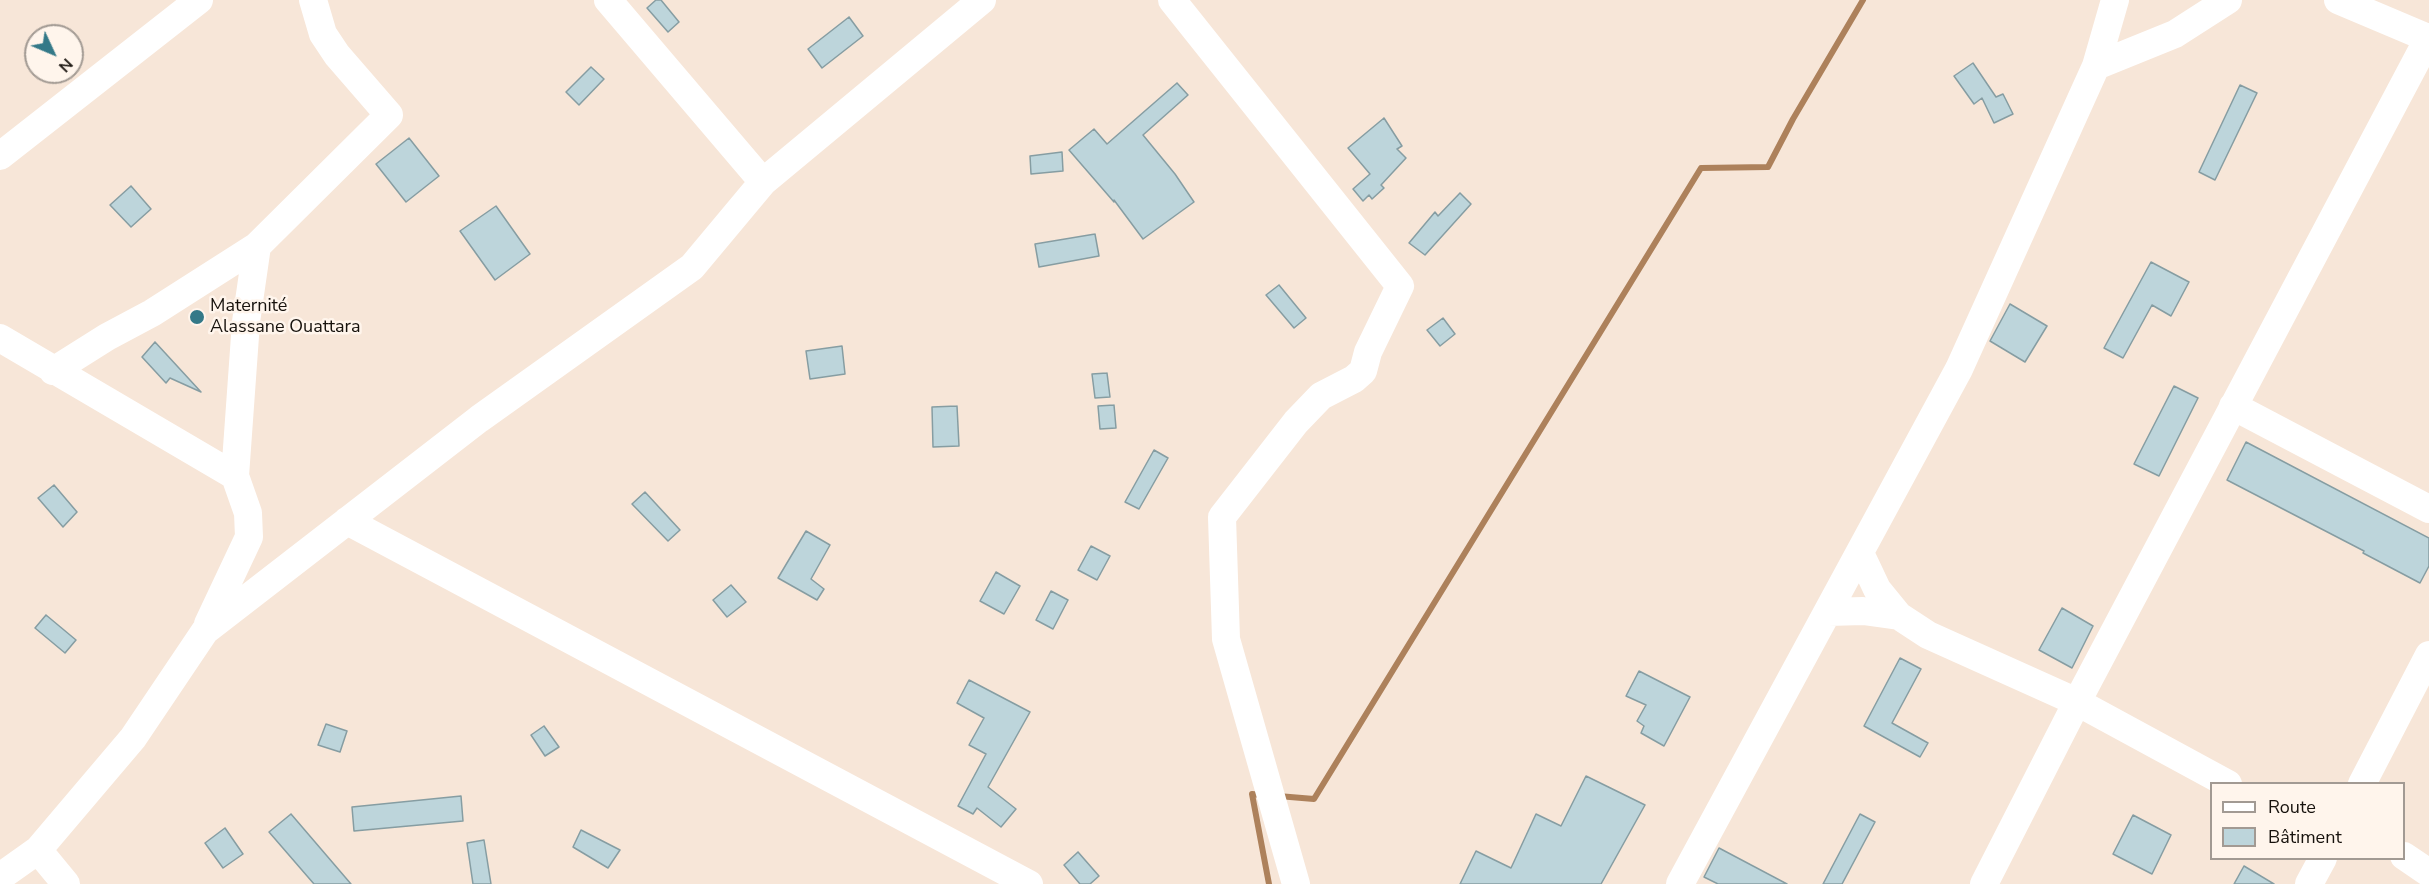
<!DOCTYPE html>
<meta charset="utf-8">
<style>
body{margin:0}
#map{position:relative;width:2429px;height:884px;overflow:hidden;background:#f7e6d8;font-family:"Nunito Sans",sans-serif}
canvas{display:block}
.legend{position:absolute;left:2210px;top:782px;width:195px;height:78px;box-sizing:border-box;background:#fff5ec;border:2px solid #a29a93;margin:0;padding:8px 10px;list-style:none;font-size:18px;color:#17120d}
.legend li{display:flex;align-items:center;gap:12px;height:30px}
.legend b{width:30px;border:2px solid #a29a93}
.north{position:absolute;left:24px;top:24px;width:60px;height:60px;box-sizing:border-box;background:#fff5ec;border:2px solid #a29a93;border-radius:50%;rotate:134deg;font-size:16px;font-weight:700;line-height:24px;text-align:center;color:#17120d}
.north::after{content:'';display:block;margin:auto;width:21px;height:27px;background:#347988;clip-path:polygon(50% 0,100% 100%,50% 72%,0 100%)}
</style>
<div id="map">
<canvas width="2429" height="884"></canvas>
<ul class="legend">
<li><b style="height:8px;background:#fff"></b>Route</li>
<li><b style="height:16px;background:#bdd5db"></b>Bâtiment</li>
</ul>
<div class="north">N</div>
</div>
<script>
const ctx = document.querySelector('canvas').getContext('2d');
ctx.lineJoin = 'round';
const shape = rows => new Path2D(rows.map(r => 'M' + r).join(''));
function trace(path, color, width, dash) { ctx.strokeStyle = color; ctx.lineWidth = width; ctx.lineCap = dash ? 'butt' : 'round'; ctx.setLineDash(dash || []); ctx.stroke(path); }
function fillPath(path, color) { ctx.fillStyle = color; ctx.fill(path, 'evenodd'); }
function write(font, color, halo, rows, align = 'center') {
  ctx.font = font + ' "Nunito Sans",sans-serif'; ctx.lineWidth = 5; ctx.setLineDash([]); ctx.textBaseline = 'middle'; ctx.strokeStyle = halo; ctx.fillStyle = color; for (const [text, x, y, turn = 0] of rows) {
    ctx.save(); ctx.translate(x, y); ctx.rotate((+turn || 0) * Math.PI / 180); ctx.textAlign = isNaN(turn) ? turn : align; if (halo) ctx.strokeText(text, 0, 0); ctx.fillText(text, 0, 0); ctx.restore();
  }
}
trace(shape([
 [1262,795,1252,794,1269,884],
 [1278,796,1314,799,1701,168,1768,167,1793,119,1863,0]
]), '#ad815b', 6);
const building = shape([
 [656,0,661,0,679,22,668,32,647,8,656,0],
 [849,17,863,36,822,68,808,49,849,17],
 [1973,63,1996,97,2003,94,2013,114,1994,123,1982,98,1974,104,1954,76,1973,63],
 [591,67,604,79,579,105,566,92,591,67],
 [1177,83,1188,95,1143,135,1175,174,1194,202,1143,239,1114,200,1114,202,1069,150,1094,129,1107,144,1177,83],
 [2240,85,2257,93,2215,180,2199,172,2240,85],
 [1384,118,1402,146,1397,149,1406,158,1381,185,1384,188,1372,199,1369,195,1363,201,1353,189,1370,174,1348,148,1384,118],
 [409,138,439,176,406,202,376,164,409,138],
 [1062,152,1063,171,1031,174,1030,156,1062,152],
 [131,186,151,209,131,227,110,205,131,186],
 [1460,193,1471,204,1425,255,1409,243,1435,212,1438,216,1460,193],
 [496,206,530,254,495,280,460,231,496,206],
 [1095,234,1099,256,1039,267,1035,244,1095,234],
 [2151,262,2189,282,2171,316,2152,305,2123,358,2104,348,2151,262],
 [1279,285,1306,318,1294,328,1266,295,1279,285],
 [2010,304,2047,326,2025,362,1990,341,2010,304],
 [1443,318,1455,334,1440,346,1427,330,1443,318],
 [155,342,201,392,170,378,166,383,142,357,155,342],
 [842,346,845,374,810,379,806,351,842,346],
 [1107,373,1110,397,1095,398,1092,374,1107,373],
 [2174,386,2198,398,2159,476,2134,464,2174,386],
 [1114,405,1116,428,1100,429,1098,406,1114,405],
 [957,406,959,446,933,447,932,407,957,406],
 [2246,442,2429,538,2429,566,2420,583,2363,553,2364,551,2227,480,2246,442],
 [1154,450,1168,458,1139,509,1125,502,1154,450],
 [54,485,77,512,63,527,38,498,54,485],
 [645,492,680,530,668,541,632,504,645,492],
 [806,531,830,545,811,579,824,589,817,600,778,578,806,531],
 [1091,546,1110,556,1097,580,1078,570,1091,546],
 [996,572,1020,586,1004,614,980,601,996,572],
 [731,585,746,602,727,617,713,600,731,585],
 [1051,591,1068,600,1053,629,1036,620,1051,591],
 [2062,608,2093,626,2072,668,2039,650,2062,608],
 [46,615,76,640,65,653,35,628,46,615],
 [1900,658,1921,669,1892,723,1928,743,1920,757,1864,726,1900,658],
 [1639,671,1690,697,1664,746,1641,733,1644,726,1637,721,1646,705,1626,696,1639,671],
 [969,680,1030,712,988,787,1016,809,1001,827,977,808,973,814,958,806,986,754,969,745,984,718,957,703,969,680],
 [326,724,347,731,340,752,318,745,326,724],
 [544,726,559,747,545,756,531,735,544,726],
 [1586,776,1645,805,1601,884,1460,884,1476,851,1511,868,1536,814,1561,826,1586,776],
 [461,796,463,821,354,831,352,807,461,796],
 [291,814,351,884,314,884,269,832,291,814],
 [1860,814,1875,822,1842,884,1823,884,1860,814],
 [2133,815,2171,835,2152,874,2113,854,2133,815],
 [225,828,243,854,223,868,205,843,225,828],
 [581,830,620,850,608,868,573,847,581,830],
 [484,840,491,884,473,884,467,843,484,840],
 [1719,848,1787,884,1718,884,1704,877,1719,848],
 [1078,852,1099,876,1090,884,1080,884,1064,865,1078,852],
 [2244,866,2274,884,2234,884,2244,866]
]);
fillPath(building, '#bdd5db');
trace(building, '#869da2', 1.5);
trace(shape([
 [608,0,763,182],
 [1172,0,1400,286,1368,352,1363,371,1354,379,1321,396,1296,422,1222,517,1226,639,1296,884],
 [2338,0,2428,38],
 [2096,66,2175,34,2228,0],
 [0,156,199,0],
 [0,338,235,476,248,513,249,537,208,624],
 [53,371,107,337,152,313,257,246],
 [2233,406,2429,509],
 [235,476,246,322,257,246,389,115,337,55,323,34,313,0],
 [347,521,1029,884],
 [1860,553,1877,589,1899,616,1928,635,2077,702,2228,784],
 [1828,612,1863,611,1899,616],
 [2362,784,2429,655],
 [38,850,66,884],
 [2404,856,2429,873],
 [0,877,38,850,133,738,205,631,479,419,692,267,763,182,982,0],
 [1680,884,1959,369,2096,66,2115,0],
 [1984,884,2077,702,2429,37],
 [2309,884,2323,858]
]), '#fff', 28);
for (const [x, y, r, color] of [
 [197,317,8,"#347988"]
]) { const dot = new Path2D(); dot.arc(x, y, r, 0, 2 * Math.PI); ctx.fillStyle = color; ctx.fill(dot); trace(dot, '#fff5ec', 2); }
write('18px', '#17120d', '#fff5ec', [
 ["Maternité",210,307],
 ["Alassane Ouattara",210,328]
], 'left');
</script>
